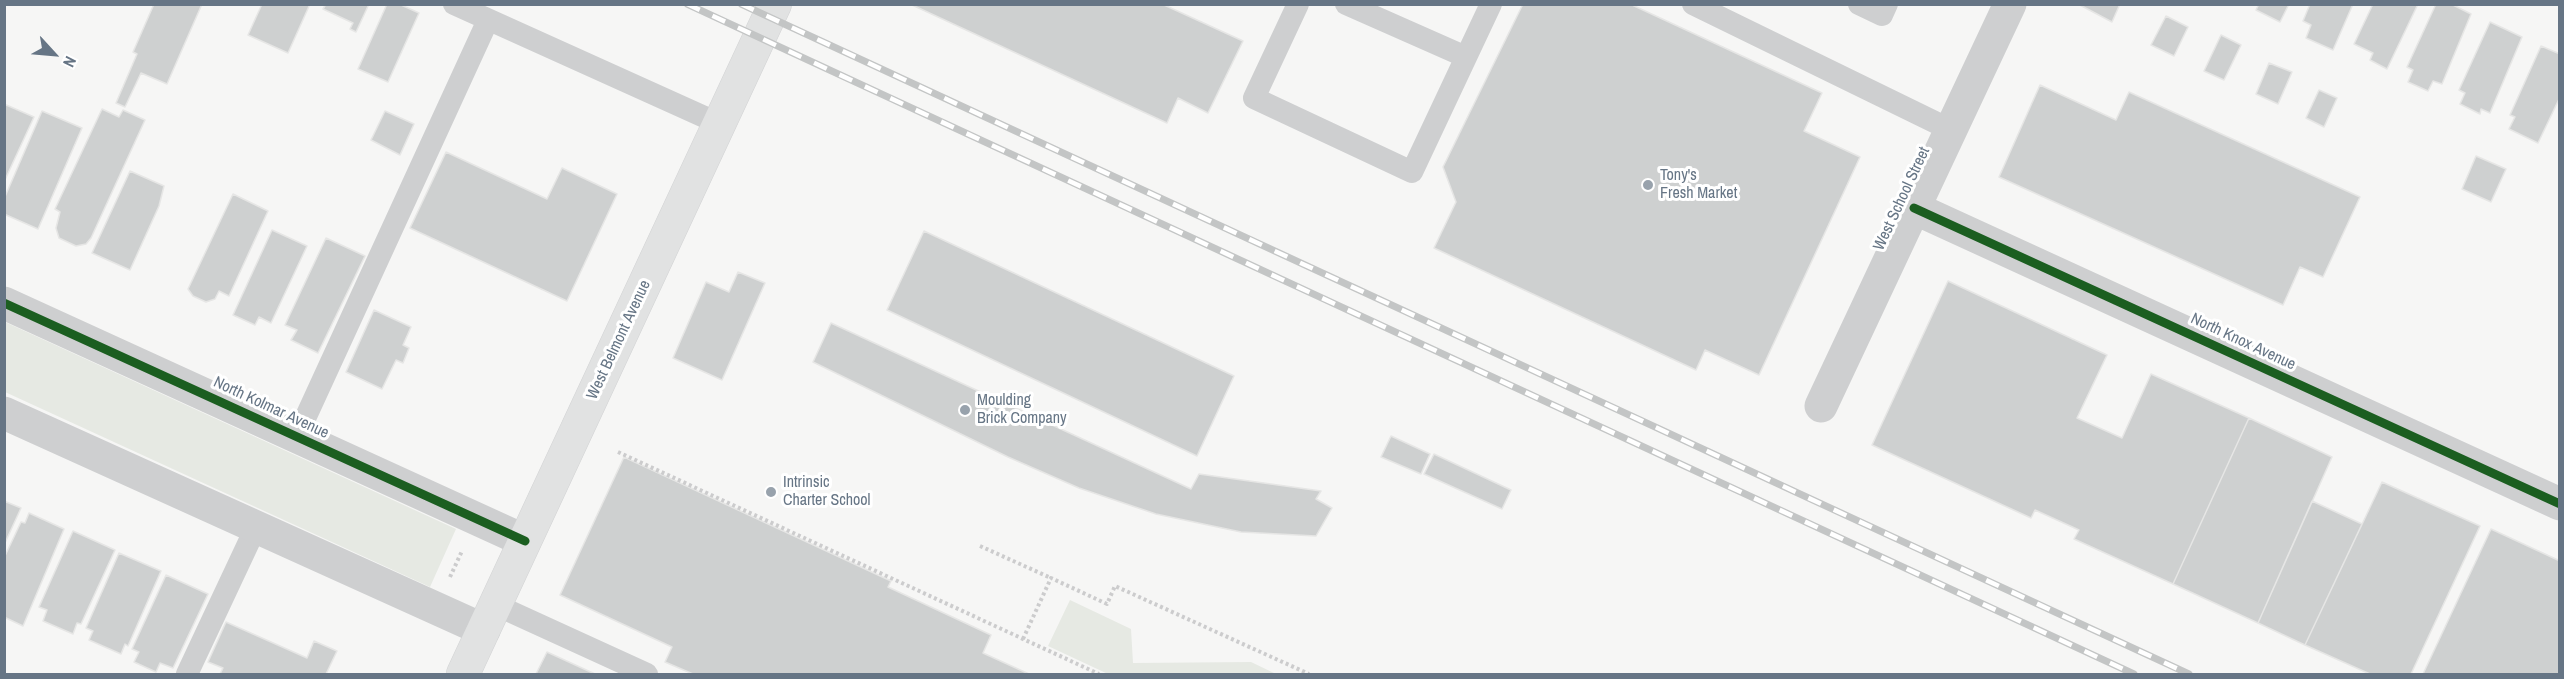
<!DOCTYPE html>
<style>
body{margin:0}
#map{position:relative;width:2564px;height:679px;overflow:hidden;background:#f6f6f5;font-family:"Archivo Narrow",sans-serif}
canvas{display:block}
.frame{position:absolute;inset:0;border:6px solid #667585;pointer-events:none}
.north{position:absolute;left:24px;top:24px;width:60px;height:60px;-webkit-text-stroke:4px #fff;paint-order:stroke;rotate:116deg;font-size:16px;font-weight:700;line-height:24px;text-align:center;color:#667585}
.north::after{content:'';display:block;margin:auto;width:21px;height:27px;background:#667585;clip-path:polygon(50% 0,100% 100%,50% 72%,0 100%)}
</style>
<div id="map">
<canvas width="2564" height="679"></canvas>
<div class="frame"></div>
<div class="north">N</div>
</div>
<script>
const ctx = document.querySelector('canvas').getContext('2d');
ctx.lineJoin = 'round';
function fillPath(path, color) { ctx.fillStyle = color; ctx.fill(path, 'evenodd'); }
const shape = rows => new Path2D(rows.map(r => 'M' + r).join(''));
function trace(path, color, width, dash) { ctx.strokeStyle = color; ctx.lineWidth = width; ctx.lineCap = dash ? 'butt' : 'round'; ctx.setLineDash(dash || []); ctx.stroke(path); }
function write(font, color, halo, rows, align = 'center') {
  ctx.font = font + ' "Archivo Narrow",sans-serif'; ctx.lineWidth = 6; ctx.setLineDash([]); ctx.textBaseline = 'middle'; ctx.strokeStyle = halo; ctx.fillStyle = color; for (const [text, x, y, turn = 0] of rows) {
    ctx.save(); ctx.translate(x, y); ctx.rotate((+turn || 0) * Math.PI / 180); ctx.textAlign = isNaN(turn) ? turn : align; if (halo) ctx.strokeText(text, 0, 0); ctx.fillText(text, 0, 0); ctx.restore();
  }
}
fillPath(shape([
 [5,322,456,529,430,587,5,392],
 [1070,600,1131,629,1133,663,1251,662,1276,674,1108,674,1048,646]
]), '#e6e9e3');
const building = shape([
 [154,4,202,4,167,84,141,73,125,107,116,103,137,54,133,52,154,4],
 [262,4,310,4,288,53,248,35,262,4],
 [326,4,369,4,356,32,350,29,353,23,323,9,326,4],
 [387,4,399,4,419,13,388,82,358,69,387,4],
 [910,4,1162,4,1243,41,1208,113,1178,98,1167,123,910,4],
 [1523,4,1630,4,1822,93,1804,131,1860,157,1759,375,1705,350,1696,370,1434,248,1456,202,1443,167,1523,4],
 [2078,4,2120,4,2112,22,2078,4],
 [2259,4,2289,4,2280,22,2256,10,2259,4],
 [2310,4,2353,4,2333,50,2306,38,2311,25,2303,21,2310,4],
 [2373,4,2418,4,2387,69,2370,60,2373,53,2354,44,2373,4],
 [2436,4,2451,4,2471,14,2442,84,2433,81,2428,91,2408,82,2413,70,2407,67,2436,4],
 [2166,16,2188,27,2174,56,2151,45,2166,16],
 [2490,22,2522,37,2490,113,2481,109,2480,114,2460,104,2465,93,2459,90,2490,22],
 [2221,35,2241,45,2224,80,2204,71,2221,35],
 [2541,46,2560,54,2560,97,2538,143,2509,129,2515,117,2510,115,2541,46],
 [2269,63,2292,72,2278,104,2256,94,2269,63],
 [2040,85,2116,120,2129,92,2360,197,2323,277,2300,267,2283,305,1999,177,2040,85],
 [2319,90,2337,98,2324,127,2306,118,2319,90],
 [4,104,34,117,4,182,4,104],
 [102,109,119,117,123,110,145,120,91,238,86,244,76,246,59,238,56,228,60,212,55,209,102,109],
 [42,111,82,128,38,229,4,214,4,199,42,111],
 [385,111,414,124,400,155,371,140,385,111],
 [446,152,547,199,562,168,617,194,567,301,410,228,446,152],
 [2476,156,2506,169,2491,202,2462,189,2476,156],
 [130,171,164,186,159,206,130,270,92,253,130,171],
 [233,194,268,211,229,296,219,291,215,299,206,302,193,296,188,289,233,194],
 [272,230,307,246,271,323,259,317,255,325,233,315,272,230],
 [924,231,1234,376,1197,456,887,310,924,231],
 [326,238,365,256,318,353,291,340,297,330,285,325,326,238],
 [738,272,765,283,722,380,673,358,706,282,729,292,738,272],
 [1948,281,2107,355,2077,418,2122,438,2151,374,2249,418,2173,584,2074,539,2079,530,2035,510,2031,518,1872,445,1948,281],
 [374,310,411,327,403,345,409,348,403,363,396,360,382,389,346,372,374,310],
 [831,323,1191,489,1199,474,1321,491,1316,499,1332,508,1316,536,1241,532,1156,514,1079,488,1008,457,813,362,831,323],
 [2249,418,2332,457,2258,623,2173,584,2249,418],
 [1391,436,1430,454,1421,474,1381,457,1391,436],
 [1434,454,1511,490,1502,509,1424,474,1434,454],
 [624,457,891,581,888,587,991,635,983,653,1029,674,693,674,665,662,672,647,560,595,624,457],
 [2382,482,2480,526,2411,674,2370,674,2305,645,2382,482],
 [4,501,21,508,4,545,4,501],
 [2312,501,2362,524,2305,645,2258,623,2312,501],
 [29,513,64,529,23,626,4,617,4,558,21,522,25,523,29,513],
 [2491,529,2560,561,2560,674,2423,674,2491,529],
 [73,531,115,550,81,624,77,623,73,634,43,621,47,610,39,607,73,531],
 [119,553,161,571,128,646,125,644,121,654,89,640,93,631,86,628,119,553],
 [166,575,208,594,173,668,160,663,156,672,134,662,139,652,132,649,166,575],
 [226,622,307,658,314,641,337,651,326,674,220,674,223,668,208,662,226,622],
 [547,652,595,674,536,674,547,652]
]);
fillPath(building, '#ced0d0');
trace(building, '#e6e6e5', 1.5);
const secondary = shape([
 [463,674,775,4]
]);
trace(secondary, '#d2d3d4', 34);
trace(shape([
 [618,452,1099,674],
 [980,546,1051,578],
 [450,577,462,551],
 [1023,639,1051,578,1107,604,1115,586,1309,674]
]), '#cccccd', 4, [3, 3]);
trace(shape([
 [454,4,720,124],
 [1298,4,1254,98,1412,172,1491,4],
 [1346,4,1466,57],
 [1693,4,1951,130],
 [1859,4,1882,15,1887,4],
 [297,436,488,20],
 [496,605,647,674],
 [187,674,256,527]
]), '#cecfd0', 22);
trace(shape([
 [1914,208,2560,504],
 [4,303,525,541],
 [1821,406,2010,4],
 [4,413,484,630]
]), '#cecfd0', 33);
trace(secondary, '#e1e2e2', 33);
const rail = shape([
 [687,4,2134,674],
 [741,4,2189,674]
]);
trace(rail, '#c3c5c5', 7);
trace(rail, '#fff', 4.5, [14]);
trace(shape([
 [1914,208,2560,504],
 [4,303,525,541]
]), '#1b5e20', 9);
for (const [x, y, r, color] of [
 [1648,185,6,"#98a2ac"],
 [965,410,6,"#98a2ac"],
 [771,492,6,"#98a2ac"]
]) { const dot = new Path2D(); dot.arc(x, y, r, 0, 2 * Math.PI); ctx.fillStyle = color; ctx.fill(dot); trace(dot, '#fff', 2); }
write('16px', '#667585', '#fff', [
 ["Tony's",1660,176],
 ["Fresh Market",1660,194],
 ["Moulding",977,401],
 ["Brick Company",977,419],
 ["Intrinsic",783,483],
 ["Charter School",783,501]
], 'left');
write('16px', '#667585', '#fff', [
 ["West School Street",1902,199,-65],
 ["West Belmont Avenue",619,340,-65],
 ["North Knox Avenue",2243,342,25],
 ["North Kolmar Avenue",271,408,25]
]);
</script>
